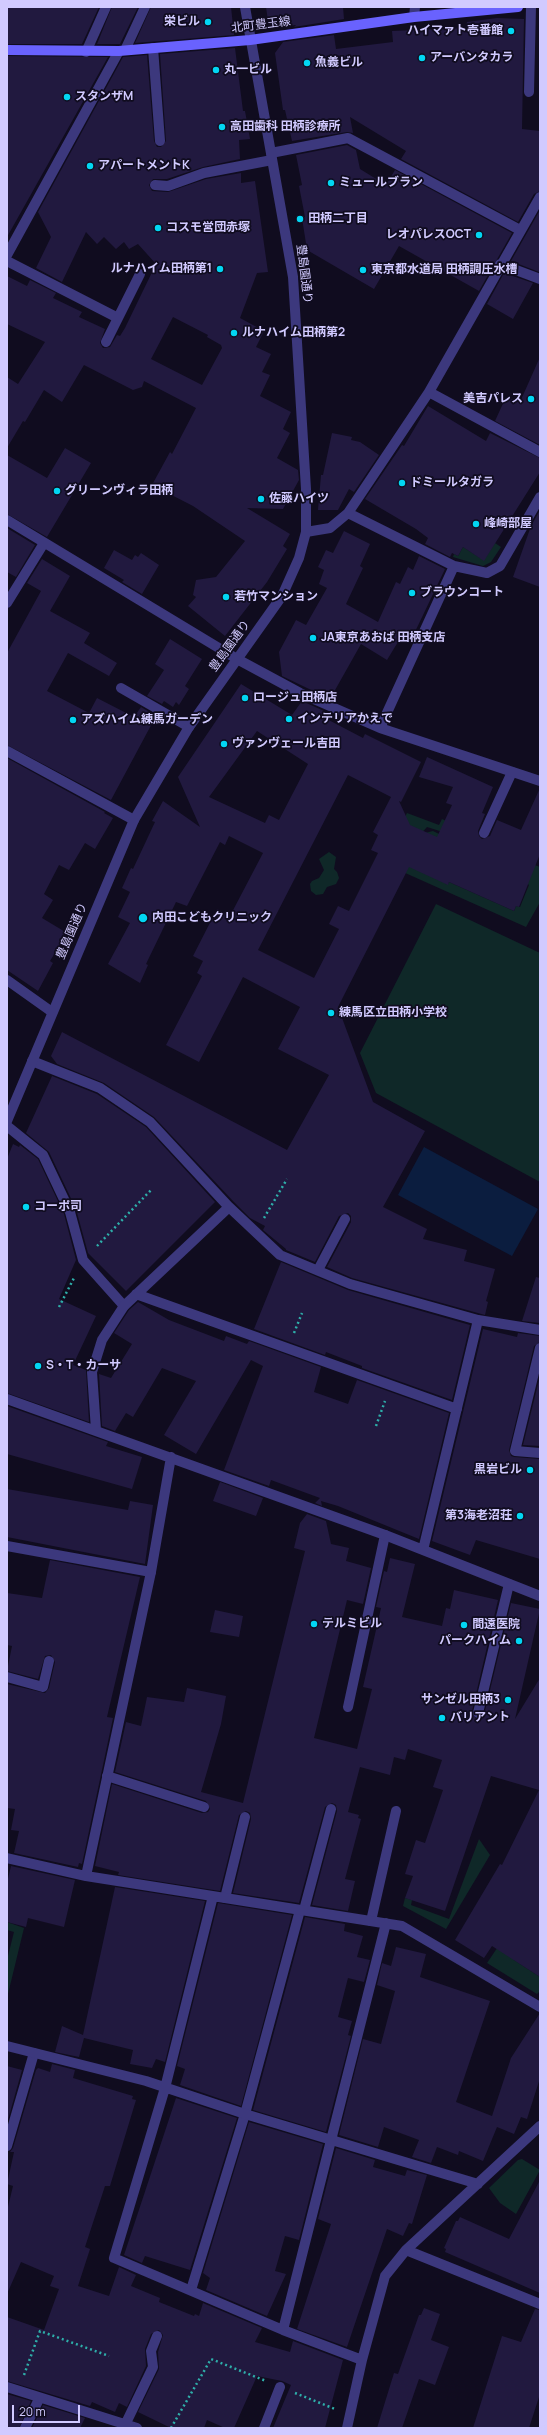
<!DOCTYPE html>
<meta charset="utf-8">
<style>
body{margin:0}
#map{position:relative;width:547px;height:2435px;overflow:hidden;background:#100c1f;font-family:Manrope,sans-serif}
canvas{display:block}
.frame{position:absolute;inset:0;border:8px solid #d1caff;pointer-events:none}
.scale{position:absolute;left:12px;top:2405px;width:68px;height:18px;box-sizing:border-box;border:2px solid #d1caff;border-top:0;padding-left:5px;font-size:12px;line-height:14px;white-space:nowrap;color:#d1caff;-webkit-text-stroke:3px #100c1f;paint-order:stroke}
</style>
<div id="map">
<canvas width="547" height="2435"></canvas>
<div class="frame"></div>
<div class="scale">20 m</div>
</div>
<script>
const ctx = document.querySelector('canvas').getContext('2d');
ctx.lineJoin = 'round';
function fillPath(path, color) { ctx.fillStyle = color; ctx.fill(path, 'evenodd'); }
const shape = rows => new Path2D(rows.map(r => 'M' + r).join(''));
function trace(path, color, width, dash) { ctx.strokeStyle = color; ctx.lineWidth = width; ctx.lineCap = dash ? 'butt' : 'round'; ctx.setLineDash(dash || []); ctx.stroke(path); }
function write(font, color, halo, rows, align = 'center') {
  ctx.font = font + ' Manrope,"Noto Sans JP",sans-serif'; ctx.lineWidth = 3.5; ctx.setLineDash([]); ctx.textBaseline = 'middle'; ctx.strokeStyle = halo; ctx.fillStyle = color; for (const [text, x, y, turn = 0] of rows) {
    ctx.save(); ctx.translate(x, y); ctx.rotate((+turn || 0) * Math.PI / 180); ctx.textAlign = isNaN(turn) ? turn : align; if (halo) ctx.strokeText(text, 0, 0); ctx.fillText(text, 0, 0); ctx.restore();
  }
}
fillPath(shape([
 [495,543,501,547,491,562,483,566,453,557,454,554,458,556,463,547,480,558,486,557],
 [407,813,439,825,442,819,455,825,446,833,427,827,419,836,386,856],
 [433,831,447,838,448,884,449,882,514,911,516,906,520,907,529,885,486,846,540,867,540,902,526,927,403,872,425,833],
 [329,852,336,857,334,869,337,872,339,878,336,884,327,887,323,894,316,895,311,891,310,884,312,881,319,878,324,870,319,859],
 [436,904,540,953,540,1182,376,1093,360,1053],
 [479,1839,490,1855,446,1929,403,1906,405,1898,412,1900,411,1905,449,1919],
 [7,1922,24,1928,7,1998,7,1960,14,1932,7,1930],
 [514,1923,514,1960,540,1977,540,1991,537,1994,487,1963],
 [522,2159,540,2170,516,2214,500,2203,489,2188,518,2160]
]), '#0f2828');
fillPath(shape([
 [424,1147,538,1209,512,1256,398,1195]
]), '#0b1d3f');
fillPath(shape([
 [7,7,99,7,82,44,7,44],
 [112,7,138,7,120,44,97,44],
 [151,7,231,7,234,35,135,43],
 [266,7,343,7,344,19,294,27,296,25,269,28],
 [497,18,524,19,522,129,540,131,540,191,534,194,518,222,401,159,406,151,350,117,353,133,347,132,292,141,285,110,283,110,275,53,283,42,334,35,336,49,393,42,392,31,466,28,467,22],
 [235,48,243,111,245,111,250,139,239,140,240,159,203,167,167,179,153,179,149,185,152,191,168,192,206,179,241,173,241,183,255,181,268,272,257,273,240,318,264,331,256,347,271,354,262,372,270,375,260,396,291,412,283,429,290,433,277,458,298,470,299,480,283,509,247,508,290,534,283,546,287,549,267,582,225,636,188,606,196,597,193,595,196,580,216,577,245,541,193,506,152,485,170,452,172,454,196,408,144,381,142,387,133,390,84,365,62,402,44,390,25,422,23,421,7,448,7,377,18,384,45,342,7,324,7,276,27,286,30,280,56,293,53,298,82,312,79,317,105,329,100,343,103,348,110,347,117,335,120,336,125,328,156,264,138,244,129,249,124,242,116,249,104,237,97,244,86,232,62,282,36,268,51,237,38,212,123,57,147,55,154,141,157,147,161,147,166,141,160,54],
 [173,317,208,335,207,337,221,345,222,348,202,385,151,359],
 [7,56,108,57,7,237],
 [347,145,356,150,360,169,386,185,395,170,512,233,479,291,399,246,374,289,307,250,302,218,305,217,299,186,302,185,296,155],
 [540,210,540,269,539,272,511,261],
 [504,273,533,283,513,319,487,304],
 [540,357,540,445,495,421,506,397,520,402],
 [428,406,486,441,490,433,540,458,540,472,484,561,463,547,458,556,452,553,450,557,425,544,428,538,416,529,365,499,402,445,404,446],
 [332,433,352,437,351,440,360,442,379,455,354,492,349,489,338,510,318,510,321,475,323,475],
 [65,448,91,463,47,537,7,514,7,455,47,478],
 [540,510,540,587,513,577,531,526],
 [7,528,35,545,16,577,7,572],
 [344,531,370,544,360,566,363,568,346,604,378,622,396,582,400,584,408,567,413,570,419,556,445,569,413,636,404,632,387,660,361,644,330,699,282,676,279,652,296,620,306,625,327,588,319,584,324,570,318,567,326,550,333,553],
 [114,550,132,560,135,555,138,557,141,553,159,565,142,594,122,582,124,580,104,568],
 [42,559,70,576,50,611,90,633,84,643,117,663,109,676,68,653,47,691,89,713,97,698,134,717,141,707,156,716,111,800,7,745,7,653,41,591,27,583],
 [170,639,202,659,185,686,189,689,179,705,176,702,173,707,164,701,162,704,147,696,164,670,155,664],
 [241,684,292,715,302,701,324,711,321,716,363,738,365,734,421,762,401,802,399,801,410,825,437,837,452,805,446,803,453,787,419,777,427,757,493,787,482,813,485,814,478,831,479,836,482,839,490,836,497,820,521,830,540,788,540,854,519,907,516,906,514,911,449,882,448,885,409,867,338,1007,373,1102,425,1131,383,1207,427,1229,423,1239,467,1250,464,1261,495,1269,486,1301,488,1302,485,1315,352,1278,327,1267,351,1222,351,1216,348,1213,339,1216,315,1262,286,1250,286,1249,263,1230,265,1226,250,1218,233,1201,154,1117,104,1083,57,1064,51,1056,62,1032,287,1150,329,1075,278,1049,300,1007,243,977,199,1062,166,1045,202,976,197,973,203,961,193,956,217,909,230,916,263,853,229,836,225,845,220,842,187,906,176,902,146,964,148,965,140,983,108,964,130,923,118,917,130,892,122,888,131,868,133,869,155,822,152,821,163,801,200,827,178,777],
 [257,731,308,764,279,820,269,815,265,823,209,797],
 [348,775,391,797,373,832,378,835,371,850,378,853,349,911,338,906,329,924,339,929,314,978,258,950],
 [7,758,105,812,104,813,113,818,95,849,85,843,69,870,59,865,44,894,53,900,42,918,67,933,50,961,53,963,38,991,7,970],
 [52,1076,97,1094,146,1127,215,1202,126,1291,88,1253,76,1209,49,1152,26,1133],
 [13,1144,19,1147,20,1145,38,1159,64,1214,76,1260,59,1299,96,1316,73,1365,86,1370,89,1422,7,1393,7,1159],
 [281,1262,348,1290,470,1325,452,1400,362,1368,362,1366,326,1352,325,1355,254,1329],
 [536,1277,540,1278,540,1323,522,1321],
 [138,1302,169,1320,224,1341,226,1336,247,1344,249,1341,321,1367,314,1392,348,1404,357,1380,449,1413,419,1539,338,1506,321,1501,322,1506,315,1503,320,1498,271,1480,269,1486,224,1470,263,1366,251,1360,196,1454,164,1435,196,1381,162,1368,133,1417,126,1413,115,1431,102,1426,99,1374,111,1378,132,1344,114,1333,129,1310],
 [483,1329,517,1337,518,1333,540,1336,540,1342,534,1346,509,1450,511,1456,514,1457,540,1459,540,1559,476,1540,470,1555,432,1541],
 [540,1376,540,1446,523,1445],
 [7,1406,108,1442,106,1446,142,1457,132,1489,7,1454],
 [220,1482,263,1498,256,1516,213,1501],
 [7,1489,128,1510,130,1501,153,1505,145,1564,7,1537],
 [307,1514,326,1521,331,1544,349,1548,346,1561,371,1568,363,1604,347,1600,314,1738,357,1749,372,1689,363,1687,381,1608,376,1607,384,1571,387,1572,390,1558,415,1564,402,1617,442,1626,446,1608,450,1609,454,1590,498,1600,472,1711,476,1719,480,1719,484,1715,511,1603,540,1609,515,1719,540,1678,540,1977,492,1946,484,1958,455,1940,500,1864,502,1865,539,1790,491,1776,445,1911,405,1898,413,1876,405,1874,416,1840,425,1843,443,1790,433,1787,442,1760,408,1749,405,1760,394,1757,390,1775,360,1767,348,1812,359,1815,358,1818,361,1819,345,1879,355,1881,348,1911,312,1905,337,1811,336,1805,332,1803,325,1807,299,1903,233,1893,251,1819,250,1813,246,1811,239,1815,220,1891,118,1875,119,1872,95,1866,112,1784,202,1813,208,1812,210,1809,206,1801,115,1772,126,1722,141,1726,147,1697,184,1702,187,1688,226,1696,221,1724,201,1792,243,1803,305,1551,294,1548,300,1523],
 [50,1560,140,1577,107,1717,113,1718,82,1864,79,1863,78,1867,14,1853,19,1831,11,1830,15,1809,7,1808,7,1684,45,1693,49,1688,55,1662,51,1655,45,1656,38,1679,7,1671,12,1646,7,1645,7,1593,42,1598],
 [215,1610,243,1616,239,1637,210,1632],
 [11,1866,75,1880,64,1927,28,1918,26,1927,7,1922,7,1883],
 [115,1887,205,1901,165,2062,156,2059,152,2068,130,2064,133,2050,84,2038,79,2057,55,2052,62,2026,83,2035],
 [218,1903,292,1915,241,2106,180,2085,185,2069,177,2066],
 [305,1917,345,1924,344,1931,363,1936,357,1957,370,1960,364,1982,348,1978,338,2017,352,2021,348,2035,351,2036,326,2132,253,2110],
 [396,1947,426,1954,420,1977,490,2001,456,2102,492,2116,511,2058,540,2013,540,2078,527,2119,521,2117,514,2134,497,2127,483,2161,459,2151,458,2155,437,2147,431,2163,412,2157,419,2140,384,2127,378,2147,339,2135,363,2039,381,2044,395,1991,377,1985,382,1963,391,1966],
 [52,2064,75,2070,73,2078,133,2096,132,2099,136,2100,110,2186,105,2186,85,2247,90,2249,78,2286,109,2296,119,2267,136,2275,131,2286,160,2298,159,2302,194,2316,195,2314,199,2316,203,2303,262,2328,255,2342,290,2352,293,2341,343,2360,325,2428,273,2428,291,2385,282,2381,257,2376,234,2428,225,2428,207,2420,204,2428,171,2428,138,2412,159,2369,158,2352,163,2335,159,2330,151,2334,145,2349,146,2366,127,2407,119,2403,115,2412,92,2402,90,2406,7,2381,7,2317,44,2330,59,2289,50,2286,54,2276,21,2262,7,2294,7,2211,13,2186,7,2184,14,2152,10,2152,13,2148,36,2070,38,2068,50,2072],
 [7,2066,22,2070,7,2123],
 [176,2098,237,2118,190,2270,145,2256,142,2263,124,2255],
 [249,2122,323,2144,299,2240,285,2236,275,2271,286,2274,267,2316,206,2290,210,2278,203,2273],
 [336,2148,375,2160,373,2167,405,2176,407,2170,427,2175,412,2224,409,2223,403,2236,387,2229,347,2347,297,2329,331,2224,318,2219],
 [540,2180,540,2293,445,2252,446,2249,444,2248,456,2221,458,2221,460,2217,509,2239],
 [424,2308,440,2314,431,2340,449,2347,435,2385,419,2379,402,2428,377,2428,394,2373,398,2374,419,2315,421,2315],
 [535,2309,540,2310,540,2394,529,2428,473,2428,502,2336,521,2342],
 [7,2394,31,2401,19,2428,7,2428],
 [43,2405,85,2418,80,2428,32,2428]
]), '#21193f');
trace(shape([
 [264,1218,287,1179],
 [97,1246,152,1189],
 [59,1307,75,1276],
 [294,1333,302,1313],
 [376,1426,385,1401],
 [24,2375,40,2331,109,2356],
 [295,2393,335,2409],
 [171,2428,211,2359,266,2381]
]), '#2eafaa', 2.5, [2, 3]);
trace(shape([
 [414,17,415,7],
 [153,48,160,141],
 [125,50,145,7],
 [529,92,531,7],
 [271,153,348,138,520,230],
 [155,185,168,186,204,173,272,160],
 [7,255,119,51],
 [7,261,118,318],
 [106,342,140,274],
 [121,688,189,727],
 [484,833,512,772],
 [7,1126,43,1155,70,1212,83,1260,124,1306],
 [540,1348,515,1451,540,1453],
 [7,1546,151,1572],
 [7,1677,43,1687,49,1661],
 [348,1707,385,1535],
 [478,1713,509,1584],
 [107,1776,204,1807],
 [225,1898,245,1817],
 [304,1910,331,1809],
 [371,1921,396,1811],
 [7,2146,34,2053],
 [191,2290,245,2114,300,1910],
 [25,2428,39,2399],
 [264,2428,280,2387]
]), '#3c387d', 10);
trace(shape([
 [86,52,106,7],
 [500,264,540,279],
 [429,392,540,452],
 [348,513,454,566,487,573,500,566,540,497],
 [7,520,237,659,300,693,380,728,540,781],
 [306,532,330,528,348,513,429,392,540,197],
 [7,603,44,543],
 [380,728,454,566],
 [7,751,134,820],
 [7,980,52,1012],
 [32,1061,100,1088,150,1122,228,1206,280,1255,350,1284,478,1320,540,1330],
 [318,1270,345,1219],
 [136,1294,457,1409],
 [7,1399,385,1535,540,1596],
 [96,1430,92,1372,102,1340,124,1306,229,1207],
 [423,1550,478,1320],
 [7,1858,86,1876,402,1926,540,2007],
 [86,1876,151,1572,171,1457],
 [213,1896,165,2088,114,2258,283,2330,362,2360],
 [7,2046,146,2081,245,2114,478,2184],
 [406,2250,540,2304],
 [283,2330,386,1923],
 [7,2387,137,2428],
 [125,2425,153,2367,151,2351,157,2336],
 [347,2428,362,2360,385,2276,406,2250,540,2126]
]), '#3c387d', 10);
trace(shape([
 [7,1121,134,820,189,727,282,596,299,558,306,532,306,489,293,277,245,7]
]), '#3c387d', 10);
trace(shape([
 [7,50,119,51,250,40,414,17,518,7]
]), '#6962fe', 10);
for (const [x, y, r, color] of [
 [208,22,4,"#02d6f3"],
 [511,31,4,"#02d6f3"],
 [422,58,4,"#02d6f3"],
 [307,63,4,"#02d6f3"],
 [216,70,4,"#02d6f3"],
 [67,97,4,"#02d6f3"],
 [222,127,4,"#02d6f3"],
 [90,166,4,"#02d6f3"],
 [331,183,4,"#02d6f3"],
 [300,219,4,"#02d6f3"],
 [158,228,4,"#02d6f3"],
 [479,235,4,"#02d6f3"],
 [220,269,4,"#02d6f3"],
 [363,270,4,"#02d6f3"],
 [234,333,4,"#02d6f3"],
 [531,399,4,"#02d6f3"],
 [402,483,4,"#02d6f3"],
 [57,491,4,"#02d6f3"],
 [261,499,4,"#02d6f3"],
 [476,524,4,"#02d6f3"],
 [412,593,4,"#02d6f3"],
 [226,597,4,"#02d6f3"],
 [313,638,4,"#02d6f3"],
 [245,698,4,"#02d6f3"],
 [289,719,4,"#02d6f3"],
 [73,720,4,"#02d6f3"],
 [224,744,4,"#02d6f3"],
 [143,918,5,"#02d6f3"],
 [331,1013,4,"#02d6f3"],
 [26,1207,4,"#02d6f3"],
 [38,1366,4,"#02d6f3"],
 [530,1470,4,"#02d6f3"],
 [520,1516,4,"#02d6f3"],
 [314,1624,4,"#02d6f3"],
 [464,1625,4,"#02d6f3"],
 [519,1641,4,"#02d6f3"],
 [508,1700,4,"#02d6f3"],
 [442,1718,4,"#02d6f3"]
]) { const dot = new Path2D(); dot.arc(x, y, r, 0, 2 * Math.PI); ctx.fillStyle = color; ctx.fill(dot); trace(dot, '#100c1f', 1.5); }
write('bold 12px', '#d1caff', '#100c1f', [
 ["栄ビル",200,22,"right"],
 ["ハイマァト壱番館",503,31,"right"],
 ["アーバンタカラ",430,58],
 ["魚義ビル",315,63],
 ["丸一ビル",224,70],
 ["スタンザM",75,97],
 ["高田歯科 田柄診療所",230,127],
 ["アパートメントK",98,166],
 ["ミュールブラン",339,183],
 ["田柄二丁目",308,219],
 ["コスモ営団赤塚",166,228],
 ["レオパレスOCT",471,235,"right"],
 ["ルナハイム田柄第1",212,269,"right"],
 ["東京都水道局 田柄調圧水槽",371,270],
 ["ルナハイム田柄第2",242,333],
 ["美吉パレス",523,399,"right"],
 ["ドミールタガラ",410,483],
 ["グリーンヴィラ田柄",65,491],
 ["佐藤ハイツ",269,499],
 ["峰崎部屋",484,524],
 ["ブラウンコート",420,593],
 ["若竹マンション",234,597],
 ["JA東京あおば 田柄支店",321,638],
 ["ロージュ田柄店",253,698],
 ["インテリアかえで",297,719],
 ["アズハイム練馬ガーデン",81,720],
 ["ヴァンヴェール吉田",232,744],
 ["内田こどもクリニック",152,918],
 ["練馬区立田柄小学校",339,1013],
 ["コーポ司",34,1207],
 ["S・T・カーサ",46,1366],
 ["黒岩ビル",522,1470,"right"],
 ["第3海老沼荘",512,1516,"right"],
 ["テルミビル",322,1624],
 ["間遠医院",472,1625],
 ["パークハイム",511,1641,"right"],
 ["サンゼル田柄3",500,1700,"right"],
 ["バリアント",450,1718]
], 'left');
write('12px', '#d1caff', '#100c1f', [
 ["北町豊玉線",261,25,-7],
 ["豊島園通り",304,274,83],
 ["豊島園通り",230,646,-54],
 ["豊島園通り",72,931,-67]
]);
</script>
